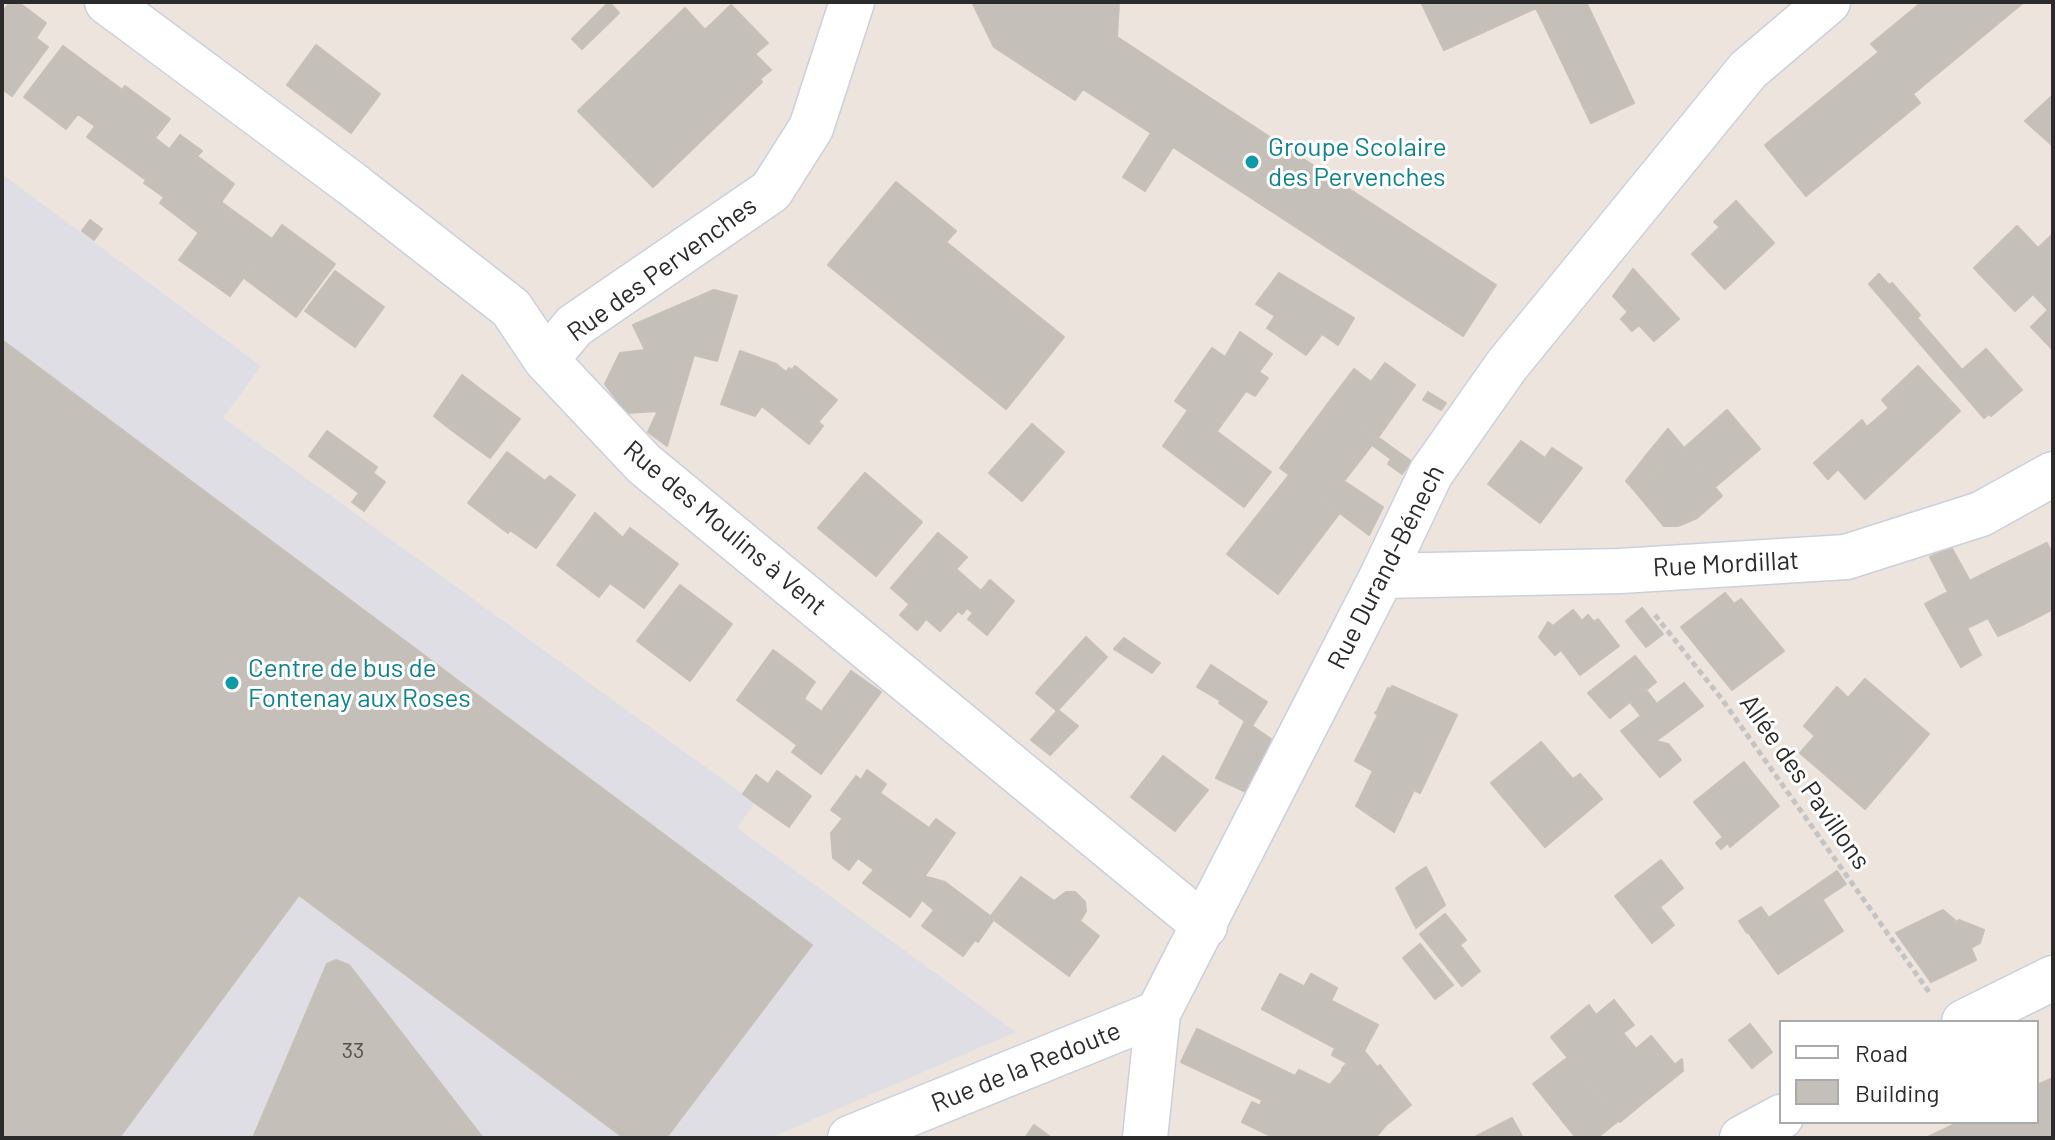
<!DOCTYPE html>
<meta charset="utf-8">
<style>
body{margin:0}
#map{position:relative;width:2055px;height:1140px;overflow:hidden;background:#ece4dd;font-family:Barlow,sans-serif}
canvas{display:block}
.frame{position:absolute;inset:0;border:4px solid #2b2b2b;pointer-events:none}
.legend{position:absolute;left:1779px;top:1020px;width:260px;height:104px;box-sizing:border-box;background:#fff;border:2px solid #aaa;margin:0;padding:10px 14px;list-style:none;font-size:24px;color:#2b2b2b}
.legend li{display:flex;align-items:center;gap:16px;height:40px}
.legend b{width:40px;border:2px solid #aaa}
</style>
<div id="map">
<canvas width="2055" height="1140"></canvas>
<div class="frame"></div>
<ul class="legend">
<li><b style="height:10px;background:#fff"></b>Road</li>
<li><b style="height:22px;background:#c5bfb9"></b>Building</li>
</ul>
</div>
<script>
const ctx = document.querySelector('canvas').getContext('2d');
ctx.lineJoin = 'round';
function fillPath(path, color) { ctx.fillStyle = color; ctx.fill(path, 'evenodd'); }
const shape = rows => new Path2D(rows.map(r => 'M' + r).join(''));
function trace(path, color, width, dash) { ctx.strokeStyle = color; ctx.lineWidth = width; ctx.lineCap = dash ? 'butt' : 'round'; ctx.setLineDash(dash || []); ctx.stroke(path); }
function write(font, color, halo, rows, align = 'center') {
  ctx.font = font + ' Barlow,sans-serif'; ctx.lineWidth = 6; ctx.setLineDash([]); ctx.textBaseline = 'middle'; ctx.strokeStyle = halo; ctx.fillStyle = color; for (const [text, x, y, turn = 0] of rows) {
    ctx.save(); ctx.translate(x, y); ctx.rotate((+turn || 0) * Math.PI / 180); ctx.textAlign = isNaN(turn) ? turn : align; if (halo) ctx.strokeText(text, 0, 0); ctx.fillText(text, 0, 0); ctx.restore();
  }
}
fillPath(shape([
 [2,174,261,366,223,418,755,803,737,828,1016,1032,770,1138,2,1138]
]), '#dfdee5');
const building = shape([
 [10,2,18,2,46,23,36,38,48,47,12,96,2,89,2,13,10,2],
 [609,2,619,13,582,49,572,39,609,2],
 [972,2,1119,2,1117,37,1496,285,1463,336,1173,147,1145,191,1123,177,1151,133,1083,89,1075,100,994,47,972,2],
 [1421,2,1586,2,1634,103,1591,123,1553,43,1564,37,1547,3,1444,50,1421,2],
 [1922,2,2024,2,1913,94,1920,103,1806,196,1765,145,1879,52,1871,44,1922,2],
 [1547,3,1564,37,1553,43,1536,8,1547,3],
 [731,5,768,43,755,54,771,70,760,79,762,82,653,187,578,111,601,89,622,110,731,5],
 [685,8,705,30,622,110,601,89,685,8],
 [316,45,380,94,351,133,287,85,316,45],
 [63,46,121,89,95,126,78,114,66,129,24,97,63,46],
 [125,86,170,119,155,138,169,149,146,180,87,137,125,86],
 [2053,95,2053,146,2025,121,2053,95],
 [180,135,202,151,197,156,234,184,199,233,160,203,164,197,144,183,180,135],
 [896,182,956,231,946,242,1064,337,1006,409,828,265,896,182],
 [1736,201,1774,243,1725,289,1692,254,1720,227,1714,222,1736,201],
 [221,202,272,239,230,296,179,260,221,202],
 [90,220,102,229,94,240,82,231,90,220],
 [282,225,335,264,296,317,244,278,282,225],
 [2017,226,2038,248,2053,234,2053,350,2031,327,2048,310,2033,294,2015,311,1974,268,2017,226],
 [1633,269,1679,319,1654,341,1639,325,1632,331,1621,319,1628,312,1613,296,1633,269],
 [335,271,384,307,355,347,305,311,335,271],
 [1279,273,1354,318,1338,345,1322,334,1306,355,1267,328,1275,316,1256,304,1279,273],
 [1879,274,1889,285,1892,283,1920,315,1917,318,1962,370,1986,349,2022,390,1991,416,1989,414,1984,418,1869,284,1879,274],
 [714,290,694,355,667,446,648,432,658,411,626,413,605,384,620,353,645,350,633,325,714,290],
 [714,290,737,296,717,361,694,355,714,290],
 [1240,332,1272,354,1259,372,1268,378,1255,396,1246,391,1217,431,1175,401,1212,348,1225,357,1240,332],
 [2,340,812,945,666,1138,624,1138,299,895,119,1138,2,1138,2,340],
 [740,351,776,364,786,372,789,368,792,370,795,366,837,400,818,422,823,426,809,444,762,406,755,416,721,404,740,351],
 [1385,363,1415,385,1377,439,1329,402,1354,369,1371,382,1385,363],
 [1918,366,1960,411,1865,499,1838,469,1828,479,1814,463,1862,420,1867,427,1889,408,1882,400,1918,366],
 [462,375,480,389,450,429,434,416,462,375],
 [480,389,520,419,490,458,450,429,480,389],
 [1428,392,1446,403,1441,410,1423,400,1428,392],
 [1329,402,1411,461,1402,474,1388,464,1391,459,1372,445,1344,481,1383,507,1369,535,1280,468,1329,402],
 [1188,410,1271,472,1244,507,1163,446,1188,410],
 [1727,410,1760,449,1715,487,1683,449,1727,410],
 [1032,424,1064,452,1022,501,989,473,1032,424],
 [1668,429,1684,448,1656,472,1644,458,1668,429],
 [327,431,377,467,373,473,385,482,364,511,352,502,359,493,309,456,327,431],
 [1521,441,1545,458,1552,448,1582,468,1540,523,1488,484,1521,441],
 [1683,449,1722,496,1697,518,1657,472,1683,449],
 [507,452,545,481,550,476,575,495,536,548,510,530,508,533,468,503,507,452],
 [1644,458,1656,472,1635,491,1626,481,1644,458],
 [1657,472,1697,518,1678,526,1664,526,1635,491,1657,472],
 [865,473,922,522,876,576,818,528,865,473],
 [1289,475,1339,514,1278,594,1227,554,1289,475],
 [595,513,623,538,586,587,557,565,595,513],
 [630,528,678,564,644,608,610,583,599,597,586,587,630,528],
 [938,533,967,557,956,569,981,591,990,580,1014,601,987,635,968,619,973,613,967,608,962,614,958,611,940,631,891,588,938,533],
 [2047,543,2053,555,2053,609,2022,625,1993,569,2047,543],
 [1951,547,1970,581,1962,585,1958,577,1944,584,1930,557,1951,547],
 [1993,569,2022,625,1998,636,1988,618,1967,628,1981,655,1961,667,1925,604,1948,592,1944,584,1958,577,1962,585,1993,569],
 [680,585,732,624,690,681,637,641,680,585],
 [1725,593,1734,604,1741,599,1784,651,1732,690,1681,627,1725,593],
 [909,605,926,619,917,630,900,615,909,605],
 [1642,608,1647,614,1630,627,1626,621,1642,608],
 [1573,610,1582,621,1588,615,1594,622,1598,619,1619,646,1580,675,1561,650,1555,655,1539,637,1548,622,1553,626,1573,610],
 [1647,614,1663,634,1646,647,1630,627,1647,614],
 [1086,637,1107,657,1057,711,1036,693,1086,637],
 [1124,638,1160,663,1152,673,1114,649,1124,638],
 [773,650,797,668,792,675,810,689,804,699,822,712,797,745,737,700,773,650],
 [1635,656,1656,682,1646,690,1657,704,1641,716,1630,702,1610,718,1588,693,1635,656],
 [1211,665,1267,702,1252,726,1219,703,1221,701,1197,687,1211,665],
 [797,668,815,682,810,689,792,675,797,668],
 [851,671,881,692,821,774,792,752,851,671],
 [1865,679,1929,734,1865,809,1800,753,1815,736,1804,726,1837,687,1848,698,1865,679],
 [1684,683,1703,706,1656,741,1668,744,1681,760,1660,777,1621,731,1684,683],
 [1392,686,1457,715,1420,793,1414,790,1394,832,1356,806,1373,771,1355,761,1378,715,1375,713,1377,711,1387,716,1399,693,1391,689,1392,686],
 [1388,688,1399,693,1387,716,1377,711,1388,688],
 [1058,710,1078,726,1050,755,1031,740,1058,710],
 [1245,721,1271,739,1246,792,1216,778,1245,721],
 [1541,742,1595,805,1545,847,1491,783,1541,742],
 [1163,756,1208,790,1186,817,1165,801,1154,815,1131,797,1163,756],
 [1744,762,1779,806,1730,847,1728,843,1721,849,1716,843,1723,837,1694,802,1744,762],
 [867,770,886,784,880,793,929,828,936,819,955,833,924,877,831,810,856,776,861,780,867,770],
 [777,771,811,796,789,827,755,803,777,771],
 [1580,774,1602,799,1595,805,1573,779,1580,774],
 [756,775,768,784,755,803,743,794,756,775],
 [1165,801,1186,817,1175,831,1154,815,1165,801],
 [843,818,923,876,945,882,994,919,978,942,975,940,963,956,922,926,934,910,922,900,910,917,863,883,874,870,858,858,849,870,833,858,831,833,843,818],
 [1661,860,1683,888,1660,907,1674,925,1652,943,1615,896,1661,860],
 [1426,867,1445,905,1416,928,1428,905,1412,876,1426,867],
 [1837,871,1846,884,1822,900,1814,887,1837,871],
 [1412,876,1428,905,1415,926,1396,888,1412,876],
 [1021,877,1054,901,1066,892,1075,892,1085,902,1086,911,1080,921,1099,936,1069,976,990,917,1021,877],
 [1814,887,1843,931,1778,974,1748,932,1814,887],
 [1761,907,1769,918,1747,933,1739,921,1761,907],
 [1943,910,1957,922,1959,920,1984,930,1980,943,1971,948,1976,960,1931,982,1896,933,1943,910],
 [1445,914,1466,940,1460,945,1480,971,1462,986,1420,934,1445,914],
 [1420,944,1453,985,1435,999,1403,958,1420,944],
 [336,960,349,965,483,1138,253,1138,327,964,336,960],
 [1280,974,1378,1025,1364,1051,1377,1067,1380,1065,1411,1105,1386,1125,1342,1069,1347,1063,1332,1055,1335,1048,1262,1009,1280,974],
 [1311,974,1337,988,1331,1001,1304,987,1311,974],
 [1614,1000,1634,1025,1623,1033,1636,1049,1651,1036,1675,1065,1636,1095,1643,1103,1620,1122,1551,1037,1589,1005,1596,1015,1614,1000],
 [1750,1024,1772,1052,1752,1068,1729,1040,1750,1024],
 [1197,1029,1295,1076,1299,1070,1330,1085,1301,1118,1181,1062,1197,1029],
 [1567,1058,1618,1121,1597,1138,1576,1138,1533,1084,1567,1058],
 [1682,1059,1683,1071,1643,1103,1636,1095,1682,1059],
 [1343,1070,1386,1125,1375,1138,1275,1138,1242,1122,1252,1102,1260,1106,1262,1100,1301,1118,1343,1070],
 [2053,1078,2053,1138,1926,1138,1959,1122,2037,1122,2037,1085,2053,1078],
 [1512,1118,1523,1138,1473,1138,1512,1118],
 [1034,1125,1052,1138,1025,1138,1034,1125]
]);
fillPath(building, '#c5bfb9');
trace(building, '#c7c0b7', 2);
const minor = shape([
 [107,2,352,184,511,308,546,360,644,464,1205,926],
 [546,360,574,326,771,191,811,128,852,2],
 [1382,576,1620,571,1846,557,1981,514,2053,474],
 [1964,1022,2053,978],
 [850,1138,1158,1013],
 [1145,1138,1158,1013,1382,576,1431,473,1507,365,1748,70,1828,2],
 [1742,1138,1781,1117]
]);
trace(minor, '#ccd0dc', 47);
trace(shape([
 [1655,615,1721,698,1929,992]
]), '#c4c4c4', 5, [6, 4]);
trace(minor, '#fff', 44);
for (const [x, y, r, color] of [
 [1252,162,8,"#0f9aa8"],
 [232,683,8,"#0f9aa8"]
]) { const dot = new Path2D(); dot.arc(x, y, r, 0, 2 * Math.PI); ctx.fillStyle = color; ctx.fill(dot); trace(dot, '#fff', 3); }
write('22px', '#52504e', null, [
 ["33",353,1051]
]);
write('26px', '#0d838f', '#fff', [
 ["Groupe Scolaire",1268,147],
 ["des Pervenches",1268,177],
 ["Centre de bus de",248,668],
 ["Fontenay aux Roses",248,698]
], 'left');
write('26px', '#2b2b2b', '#fff', [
 ["Rue des Pervenches",662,269,-36],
 ["Rue des Moulins à Vent",725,528,40],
 ["Rue Mordillat",1726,564,-3],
 ["Rue Durand-Bénech",1386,567,-63],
 ["Allée des Pavillons",1805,782,55],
 ["Rue de la Redoute",1026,1067,-22]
]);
</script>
